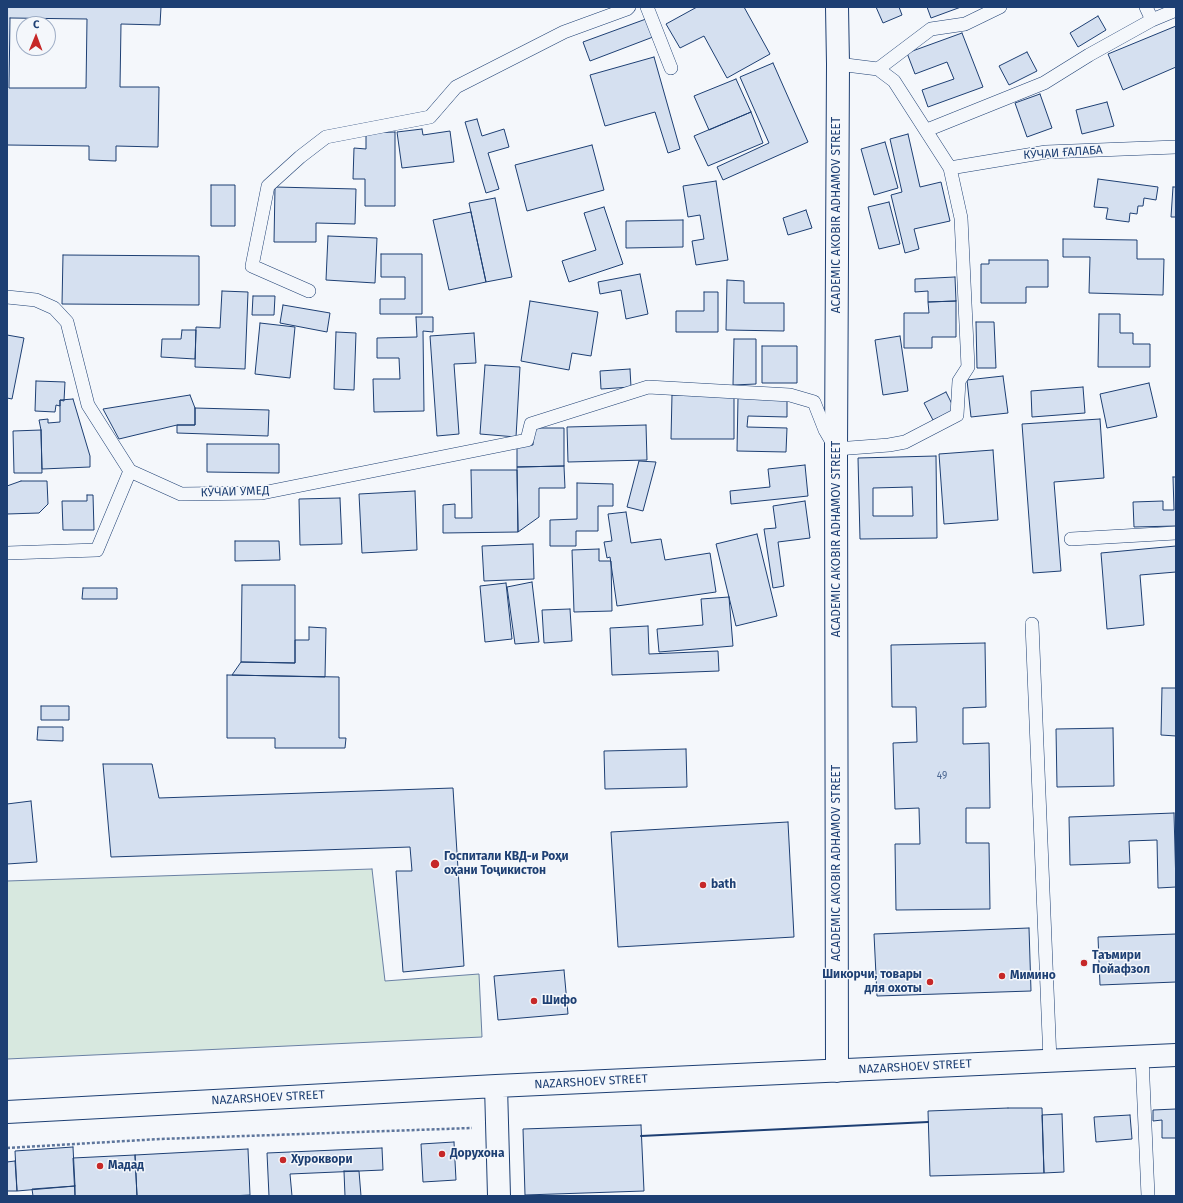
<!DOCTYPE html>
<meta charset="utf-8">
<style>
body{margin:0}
#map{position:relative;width:1183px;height:1203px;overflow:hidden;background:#f4f7fb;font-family:"Fira Sans",sans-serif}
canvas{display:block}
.frame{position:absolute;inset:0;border:8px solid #1d3f73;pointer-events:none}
.north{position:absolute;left:16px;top:16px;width:40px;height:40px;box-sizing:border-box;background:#f4f7fb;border:1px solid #9eadc5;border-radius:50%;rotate:1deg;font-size:11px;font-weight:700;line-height:16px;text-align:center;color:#1d3f73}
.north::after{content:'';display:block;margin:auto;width:14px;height:18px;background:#c62828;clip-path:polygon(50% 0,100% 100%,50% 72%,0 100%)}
</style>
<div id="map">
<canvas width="1183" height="1203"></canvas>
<div class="frame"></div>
<div class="north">С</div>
</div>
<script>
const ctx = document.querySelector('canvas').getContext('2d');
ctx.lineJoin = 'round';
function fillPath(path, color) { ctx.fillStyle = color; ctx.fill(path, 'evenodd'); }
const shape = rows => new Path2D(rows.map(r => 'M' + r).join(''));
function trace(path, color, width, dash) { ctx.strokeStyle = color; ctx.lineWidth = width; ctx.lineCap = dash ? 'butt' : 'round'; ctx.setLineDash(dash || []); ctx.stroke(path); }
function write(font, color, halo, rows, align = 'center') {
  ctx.font = font + ' "Fira Sans",sans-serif'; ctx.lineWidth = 3; ctx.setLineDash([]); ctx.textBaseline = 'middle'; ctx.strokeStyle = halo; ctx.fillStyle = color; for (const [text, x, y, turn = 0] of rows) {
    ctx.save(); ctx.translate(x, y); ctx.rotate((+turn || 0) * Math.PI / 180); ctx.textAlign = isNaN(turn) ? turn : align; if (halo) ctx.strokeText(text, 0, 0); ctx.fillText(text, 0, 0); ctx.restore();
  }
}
const green = shape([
 [372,869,385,981,479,974,482,1037,7,1059,7,881,372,869]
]);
fillPath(green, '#d7e8df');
trace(green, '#687fa3', 1);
const building = shape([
 [7,7,161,7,160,25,121,24,120,87,159,87,158,147,116,146,116,161,89,160,89,146,7,145,7,7],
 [10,18,87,19,86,88,9,88,10,18],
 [697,7,744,7,770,54,727,78,704,36,680,48,666,24,697,7],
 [876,7,899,7,902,15,883,23,876,7],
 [927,7,961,7,931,18,927,7],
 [1098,16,1106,30,1078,47,1070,33,1098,16],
 [646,19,653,37,590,61,583,42,646,19],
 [1176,26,1176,67,1123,90,1108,54,1176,26],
 [962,33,983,87,928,107,922,90,954,79,947,62,915,74,907,53,962,33],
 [1027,52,1037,71,1009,85,999,66,1027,52],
 [654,57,680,149,668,153,655,112,605,126,590,75,654,57],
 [773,63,808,142,723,180,717,167,769,143,740,77,773,63],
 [736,79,751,112,709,130,694,96,736,79],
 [1040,94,1052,128,1027,137,1015,103,1040,94],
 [1107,102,1114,126,1082,134,1076,110,1107,102],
 [751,112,763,143,708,166,694,136,751,112],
 [477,119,482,136,504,129,509,147,488,153,499,189,486,193,465,122,477,119],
 [422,129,423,135,450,131,454,162,402,168,397,132,422,129],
 [395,132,395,206,365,206,365,179,353,179,354,148,366,149,366,133,395,132],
 [908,134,920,187,941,182,950,221,914,229,919,249,905,253,891,195,902,192,890,139,908,134],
 [885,142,898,188,874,195,861,149,885,142],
 [592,145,604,190,527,211,515,165,592,145],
 [1098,179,1158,187,1156,200,1144,198,1143,206,1138,206,1137,214,1130,213,1129,222,1106,219,1108,208,1094,207,1098,179],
 [716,181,728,260,696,265,692,241,704,239,700,215,688,217,683,186,716,181],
 [211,185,235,185,235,226,211,226,211,185],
 [275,187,356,189,355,224,316,223,316,242,274,242,275,187],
 [1173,187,1176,187,1176,217,1171,217,1173,187],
 [495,198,512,277,486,282,469,203,495,198],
 [889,202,900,244,879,249,868,207,889,202],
 [604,207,623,264,569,282,562,261,596,250,584,213,604,207],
 [806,210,812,228,788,235,783,218,806,210],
 [471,212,486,282,449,290,433,220,471,212],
 [683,220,683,247,626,248,626,221,683,220],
 [328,236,377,238,375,283,326,280,328,236],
 [1063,239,1137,240,1137,259,1164,259,1163,295,1089,293,1090,257,1063,257,1063,239],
 [381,254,422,254,422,314,380,314,380,299,405,299,405,277,381,277,381,254],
 [63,255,199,256,199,305,62,304,63,255],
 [989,260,1048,260,1048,287,1026,287,1026,303,981,303,981,264,989,264,989,260],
 [640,274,648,314,626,319,621,290,600,294,598,282,640,274],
 [955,277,956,301,928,302,928,291,915,292,915,279,955,277],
 [727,280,744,281,744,303,784,303,784,331,726,330,727,280],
 [222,291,248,292,245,369,195,367,196,327,220,328,222,291],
 [704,292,718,292,718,332,676,332,676,311,704,311,704,292],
 [253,296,275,296,274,315,252,315,253,296],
 [530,301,598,312,591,356,572,353,569,370,521,361,530,301],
 [956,301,956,337,932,337,932,348,904,348,904,313,929,313,928,302,956,301],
 [283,305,330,313,327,332,280,323,283,305],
 [1099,314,1120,314,1120,333,1133,333,1133,344,1150,344,1150,367,1098,367,1099,314],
 [416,317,433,317,433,332,423,331,424,411,374,412,373,379,400,379,399,358,377,358,377,338,417,337,416,317],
 [976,322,994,322,996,368,977,368,976,322],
 [260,323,295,327,290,378,255,374,260,323],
 [182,330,196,330,195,359,161,357,162,339,181,339,182,330],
 [336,332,356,333,354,390,334,389,336,332],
 [474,333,476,363,454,364,459,434,437,436,430,336,474,333],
 [7,335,24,338,12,399,7,398,7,335],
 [900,336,908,391,883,395,875,340,900,336],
 [734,339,756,339,756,384,733,385,734,339],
 [762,346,797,346,797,383,762,383,762,346],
 [485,365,520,367,516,437,480,434,485,365],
 [630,369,631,387,601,389,600,371,630,369],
 [1003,376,1008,413,971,417,967,380,1003,376],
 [36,381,65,382,64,401,60,400,60,406,56,405,55,412,35,411,36,381],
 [1149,383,1157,417,1107,428,1100,394,1149,383],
 [1083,387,1085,413,1032,417,1031,391,1083,387],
 [946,392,955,410,933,420,924,403,946,392],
 [190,395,195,408,195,425,177,425,119,439,103,409,190,395],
 [672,395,734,395,734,439,671,439,672,395],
 [738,398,787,399,787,417,748,416,747,427,787,428,786,452,737,451,738,398],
 [73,399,90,456,90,467,42,469,41,430,39,420,48,419,48,423,60,422,60,400,73,399],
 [195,408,269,410,268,436,177,433,177,425,195,425,195,408],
 [1100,419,1104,478,1054,482,1061,571,1033,573,1022,424,1100,419],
 [646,425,647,460,568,462,567,427,646,425],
 [533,428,564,428,564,466,517,467,517,445,533,445,533,428],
 [41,430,42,473,14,473,13,431,41,430],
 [207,444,279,444,279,473,207,472,207,444],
 [993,450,998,520,944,524,939,454,993,450],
 [936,456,937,538,860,539,858,458,936,456],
 [912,487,913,516,873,516,873,488,912,487],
 [639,461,656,462,643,511,627,507,639,461],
 [805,465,808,496,731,504,730,491,770,487,768,469,805,465],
 [564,466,565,488,539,488,539,517,518,532,517,467,564,466],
 [471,470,517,470,518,532,443,533,443,505,455,504,455,518,472,518,471,470],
 [1173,477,1176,477,1176,526,1134,527,1133,502,1163,501,1163,510,1174,510,1173,477],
 [21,481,47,481,48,504,39,513,7,514,7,486,21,481],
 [577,483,613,484,613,506,598,506,598,531,576,531,576,546,550,546,550,520,577,519,577,483],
 [415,491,417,550,362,553,359,494,415,491],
 [87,495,93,495,94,530,63,530,62,501,87,501,87,495],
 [340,498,342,544,300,545,299,499,340,498],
 [805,501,810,538,778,542,784,586,773,588,764,529,776,528,773,506,805,501],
 [626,512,631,543,661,539,665,560,710,553,716,592,617,606,610,557,607,558,604,542,612,541,608,514,626,512],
 [757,534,777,616,736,626,716,544,757,534],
 [235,541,279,541,280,560,235,561,235,541],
 [533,544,534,579,484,581,482,546,533,544],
 [1176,546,1176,572,1140,575,1144,625,1107,629,1101,553,1176,546],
 [599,549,599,561,611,561,612,611,574,612,572,550,599,549],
 [532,582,539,642,515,644,507,587,532,582],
 [506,583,512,639,485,642,480,586,506,583],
 [242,585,295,585,295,663,241,662,242,585],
 [83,588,117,588,117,599,82,599,83,588],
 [729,597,733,646,659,652,657,629,703,625,701,599,729,597],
 [570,609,572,641,544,643,542,610,570,609],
 [648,626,649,654,718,651,719,671,612,675,610,628,648,626],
 [309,627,326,628,325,677,232,675,241,662,295,663,295,640,309,640,309,627],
 [985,643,986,707,963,708,963,744,989,743,990,808,966,808,966,843,989,843,990,909,896,910,895,844,920,844,919,808,895,809,893,743,917,742,916,707,892,707,891,645,985,643],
 [227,675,339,677,339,738,346,738,345,748,275,748,275,738,227,738,227,675],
 [1162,688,1176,688,1176,736,1161,735,1162,688],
 [41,706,69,706,69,720,41,720,41,706],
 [38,727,63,727,63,741,37,740,38,727],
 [1113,728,1114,786,1057,787,1056,729,1113,728],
 [686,749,687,787,605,789,604,751,686,749],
 [103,764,152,764,159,798,453,788,464,966,403,972,396,871,412,871,410,847,111,857,103,764],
 [31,801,37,862,7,864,7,804,31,801],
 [1174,813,1176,887,1158,888,1157,840,1129,841,1130,863,1070,865,1069,817,1174,813],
 [788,822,794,937,618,947,611,832,788,822],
 [1029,928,1031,991,877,996,874,934,1029,928],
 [1176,934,1176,982,1100,985,1098,937,1176,934],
 [564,970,568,1014,498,1020,494,976,564,970],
 [1008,1108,1042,1108,1044,1173,930,1176,928,1111,1008,1108],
 [1176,1109,1176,1138,1162,1138,1162,1120,1153,1121,1153,1110,1176,1109],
 [1062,1114,1064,1172,1044,1173,1042,1115,1062,1114],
 [1130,1115,1132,1139,1096,1142,1094,1117,1130,1115],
 [641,1125,644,1191,525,1195,523,1129,641,1125],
 [454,1142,456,1180,423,1182,421,1144,454,1142],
 [73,1147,75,1186,17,1191,15,1151,73,1147],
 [382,1148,383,1170,290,1174,292,1196,269,1196,267,1153,382,1148],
 [248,1149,250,1195,230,1196,137,1196,135,1155,248,1149],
 [135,1155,137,1196,75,1196,73,1158,135,1155],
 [15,1161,17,1191,7,1191,7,1162,15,1161],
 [344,1171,359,1171,361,1196,345,1196,344,1171],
 [75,1186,75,1196,33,1196,32,1189,75,1186]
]);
fillPath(building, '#d5e0f0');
trace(building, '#1d3f73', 1);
const service = shape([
 [647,7,671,68],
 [1146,7,1152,20],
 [878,69,931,29,965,24,1000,7],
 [927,130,1044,83,1089,55,1152,20,1176,10],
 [950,168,1046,152,1176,147],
 [309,291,252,266,268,186,300,157,326,137,430,117,456,87,564,32,627,9,629,7],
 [7,297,36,300,54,308,67,322,88,405,130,471,181,494,262,493,527,440,531,424,648,387,790,395,814,402,825,430,836,449,889,445,905,442,957,415,959,381,968,367,961,218,950,168,894,81,878,69,838,64],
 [1071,539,1176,533],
 [7,553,97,550,130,471],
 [1032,624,1050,1061],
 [1142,1057,1148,1196]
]);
const minor = shape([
 [837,7,838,64,836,449,837,1071],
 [496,1086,499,1196],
 [7,1112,496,1086,1176,1055]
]);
trace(service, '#1d3f73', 14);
trace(minor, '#1d3f73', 24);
trace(shape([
 [7,1148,160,1139,472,1128]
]), '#5e769c', 2.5, [3, 2]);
trace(service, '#f4f7fb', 13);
trace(minor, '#f4f7fb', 22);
trace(shape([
 [641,1136,928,1122]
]), '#1d3f73', 2);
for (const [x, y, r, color] of [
 [435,864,5,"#c62828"],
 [703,885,4,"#c62828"],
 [1084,963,4,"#c62828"],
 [1002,976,4,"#c62828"],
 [930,982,4,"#c62828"],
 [534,1001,4,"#c62828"],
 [442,1154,4,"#c62828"],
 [283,1160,4,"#c62828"],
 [100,1166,4,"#c62828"]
]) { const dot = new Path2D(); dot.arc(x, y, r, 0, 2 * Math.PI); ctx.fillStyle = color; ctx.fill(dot); trace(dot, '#f4f7fb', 1.5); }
write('10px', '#4b6792', null, [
 ["49",942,776]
]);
write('12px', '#1d3f73', '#f4f7fb', [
 ["КӮЧАИ ҒАЛАБА",1063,153,-4],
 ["ACADEMIC AKOBIR ADHAMOV STREET",837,215,-90],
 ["КӮЧАИ УМЕД",235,492,-2],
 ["ACADEMIC AKOBIR ADHAMOV STREET",837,539,-90],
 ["ACADEMIC AKOBIR ADHAMOV STREET",837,863,-90],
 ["NAZARSHOEV STREET",915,1067,-3],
 ["NAZARSHOEV STREET",591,1082,-3],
 ["NAZARSHOEV STREET",268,1098,-3]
]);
write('bold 12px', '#1d3f73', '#f4f7fb', [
 ["Госпитали КВД-и Роҳи",444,857],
 ["оҳани Тоҷикистон",444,871],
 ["bath",711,885],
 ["Таъмири",1092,956],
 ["Пойафзол",1092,970],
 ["Шикорчи, товары",922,975,"right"],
 ["для охоты",922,989,"right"],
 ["Мимино",1010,976],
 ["Шифо",542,1001],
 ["Дорухона",450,1154],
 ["Хуроквори",291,1160],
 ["Мадад",108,1166]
], 'left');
</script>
